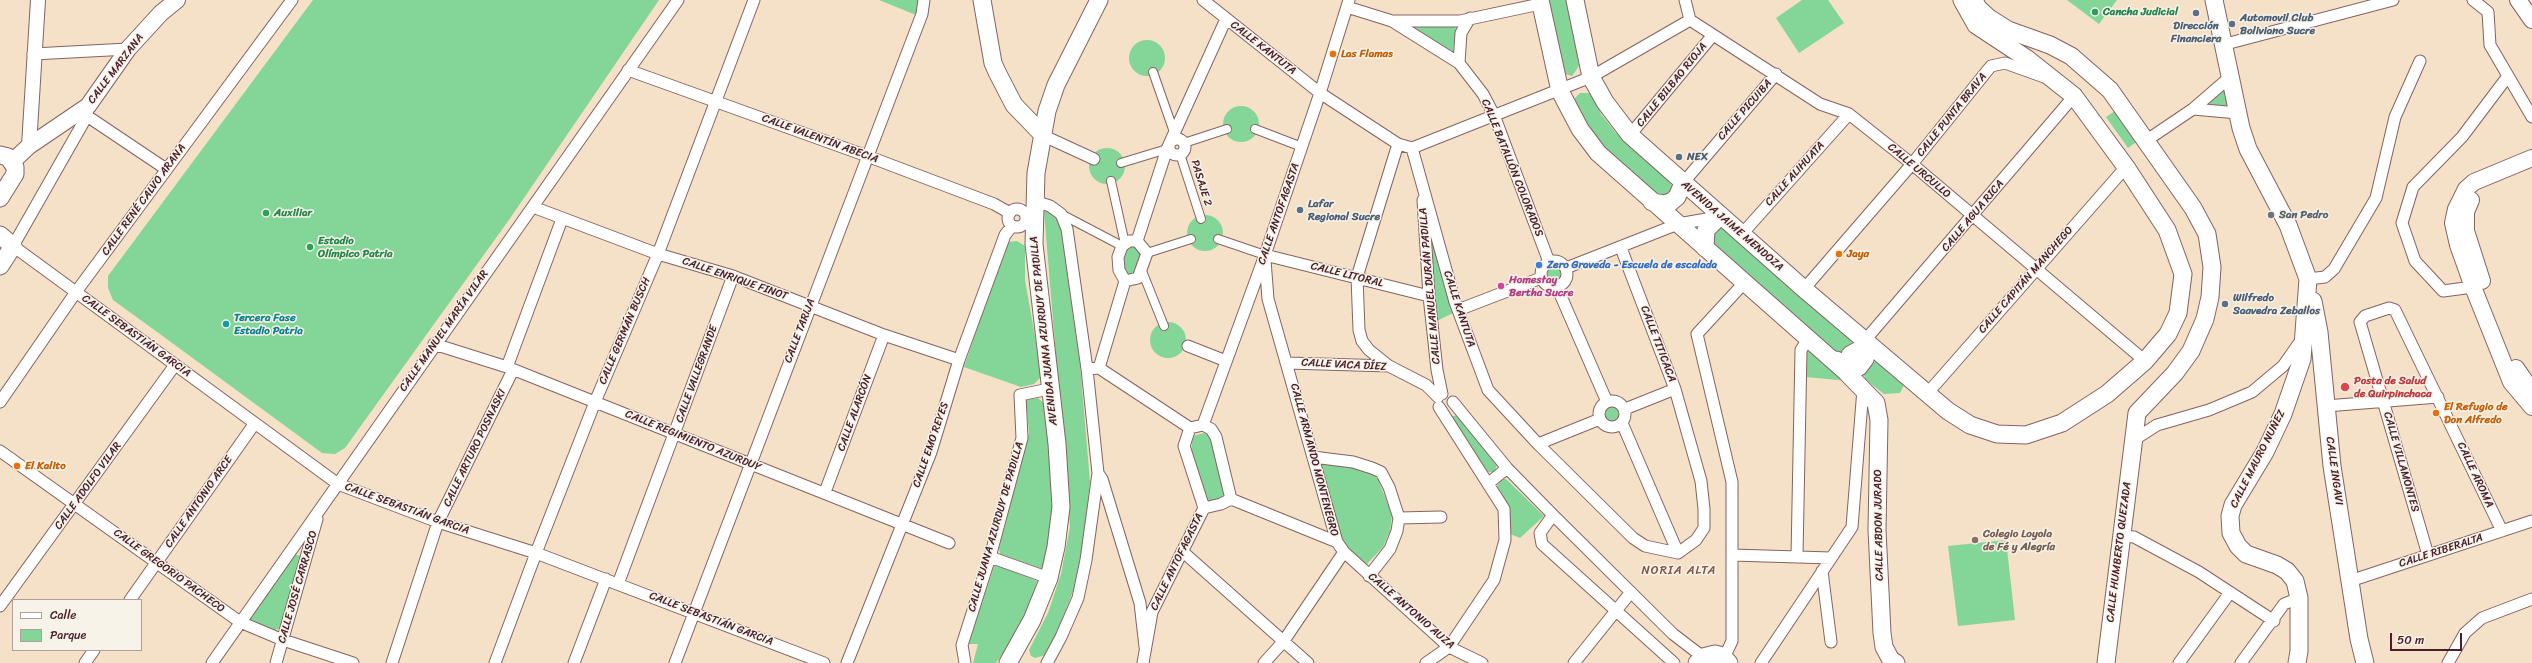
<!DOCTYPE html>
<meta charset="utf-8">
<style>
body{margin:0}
#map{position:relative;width:2532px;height:663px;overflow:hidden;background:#f4e1c7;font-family:Sriracha,sans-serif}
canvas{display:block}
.legend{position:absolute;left:12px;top:599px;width:130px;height:52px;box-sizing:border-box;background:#f7f3e8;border:1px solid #b29e9c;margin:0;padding:5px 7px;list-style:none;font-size:12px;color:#4a1f2b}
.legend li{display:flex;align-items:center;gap:8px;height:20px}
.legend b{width:20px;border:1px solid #b29e9c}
.scale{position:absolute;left:2390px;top:633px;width:72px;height:18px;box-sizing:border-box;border:2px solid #4a1f2b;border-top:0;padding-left:5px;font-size:12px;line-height:14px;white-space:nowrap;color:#4a1f2b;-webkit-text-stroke:3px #f7f3e8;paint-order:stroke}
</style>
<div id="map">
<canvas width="2532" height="663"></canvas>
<ul class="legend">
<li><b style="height:5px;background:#fff"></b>Calle</li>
<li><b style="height:11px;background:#83d697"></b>Parque</li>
</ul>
<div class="scale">50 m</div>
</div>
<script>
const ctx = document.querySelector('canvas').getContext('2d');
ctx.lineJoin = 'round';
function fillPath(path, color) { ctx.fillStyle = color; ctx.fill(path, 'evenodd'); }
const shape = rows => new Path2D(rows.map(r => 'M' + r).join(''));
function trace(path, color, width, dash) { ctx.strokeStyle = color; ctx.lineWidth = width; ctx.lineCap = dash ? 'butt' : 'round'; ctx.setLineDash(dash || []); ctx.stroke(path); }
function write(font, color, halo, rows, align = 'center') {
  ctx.font = font + ' Sriracha,sans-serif'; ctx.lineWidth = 3; ctx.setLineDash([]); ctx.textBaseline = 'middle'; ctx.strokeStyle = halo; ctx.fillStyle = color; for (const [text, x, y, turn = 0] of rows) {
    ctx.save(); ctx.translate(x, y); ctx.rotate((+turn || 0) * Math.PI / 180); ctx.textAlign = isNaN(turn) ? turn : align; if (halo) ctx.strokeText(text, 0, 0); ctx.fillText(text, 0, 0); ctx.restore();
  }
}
fillPath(shape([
 [313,0,659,0,511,217,345,448,335,454,322,453,164,337,113,300,108,288,108,276],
 [879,0,919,0,916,15],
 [1547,0,1569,0,1579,66,1572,76,1562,73],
 [1802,0,1828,0,1844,23,1799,53,1776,18],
 [2067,0,2117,0,2099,24],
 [1456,25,1453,52,1413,27],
 '1129 58a18 18 0 1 1 36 0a18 18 0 1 1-36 0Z',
 [2226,88,2230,107,2208,104],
 [1580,93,1588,93,1594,97,1601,114,1616,133,1669,181,1673,188,1664,200,1612,160,1575,110,1575,98],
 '1223 124a18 18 0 1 1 36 0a18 18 0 1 1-36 0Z',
 [2118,109,2139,140,2128,148,2106,117],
 '1089 166a18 18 0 1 1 36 0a18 18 0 1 1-36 0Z',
 [1044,211,1051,213,1060,223,1080,365,1090,482,1081,557,1074,589,1057,632,1046,655,1035,658,1031,656,1029,650,1048,613,1061,574,1070,527],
 '1187 233a18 18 0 1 1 36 0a18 18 0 1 1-36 0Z',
 [1427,218,1432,220,1453,313,1437,321],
 [1718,225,1851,339,1852,345,1844,354,1833,352,1710,246,1708,232],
 [1017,241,1025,246,1025,280,1042,376,1034,384,1021,387,964,367,1007,242],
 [1132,244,1143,253,1135,277,1125,275,1123,255,1127,248],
 '1546 275a8 8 0 1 1 16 0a8 8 0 1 1-16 0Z',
 '1150 340a18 18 0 1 1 36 0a18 18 0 1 1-36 0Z',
 [1806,349,1813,350,1849,381,1805,377],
 [1873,362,1878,362,1904,385,1900,393,1884,394,1865,379,1863,371],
 [1038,398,1047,406,1053,503,1049,544,1043,569,1000,554,999,548,1029,433,1026,400],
 '1602 414a10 10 0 1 1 20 0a10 10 0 1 1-20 0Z',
 [1460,415,1497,461,1497,465,1494,472,1487,472,1451,420,1452,416],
 [1204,433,1211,435,1225,497,1210,502,1206,500,1191,451,1193,436],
 [1321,464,1356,468,1373,473,1378,479,1392,515,1390,531,1383,547,1366,565,1358,560,1342,542],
 [1503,479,1506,479,1544,516,1520,538,1510,534,1510,521,1504,498,1497,486],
 [2006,540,2015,620,1958,626,1948,546],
 [294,554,301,556,281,628,275,630,250,620,250,615],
 [995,564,1037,581,1030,605,1007,648,996,663,973,663,978,644,968,644]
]), '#83d697');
const pedestrian = shape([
 [1153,72,1174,132],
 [1255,129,1302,147],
 [1184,143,1227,129],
 [1180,154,1201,219],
 [1121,163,1167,149],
 [1111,181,1125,244],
 [1061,214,1122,246],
 [1218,239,1265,255],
 [1147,253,1191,239],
 [1142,271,1164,326]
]);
const minor = shape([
 [1203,0,1320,93,1398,144,1412,148],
 [1685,0,1690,20,1820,104,1849,114,1912,164,2145,361],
 [2473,0,2488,12,2490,45,2532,117],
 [1347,7,1392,21,1459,63,1483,94,1494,115,1549,262],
 [1395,21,1460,21,1540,4],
 [2222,45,2393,0],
 [33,54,128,49],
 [1459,63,1461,33,1470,18],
 [628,70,867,156,994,204,1010,213],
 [88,106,87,116,13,246,338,484,438,522,536,553,824,663],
 [2193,109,2238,113],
 [87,116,166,169],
 [1630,135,1713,35],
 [1044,136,1094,159],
 '1169 147a8 8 0 1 1 16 0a8 8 0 1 1-16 0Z',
 [2147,140,2193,109,2230,77],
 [1412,148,1455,302,1488,390,1538,444,1633,538,1645,546,1678,553,1696,540,1704,528,1704,509,1701,481,1675,389],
 [1412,148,1591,77,1690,20],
 [1683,183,1776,74],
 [1423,200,1429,296,1437,370,1442,394],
 [1034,201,1050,206,1061,214,1067,229,1087,369,1098,473,1086,560,1078,598,1061,637,1047,663],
 [533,207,658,254,733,276,884,335,959,360],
 '1008 218a9 9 0 1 1 18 0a9 9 0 1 1-18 0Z',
 [1742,234,1849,114],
 [1129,241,1137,241,1147,253,1138,278,1125,281,1119,270,1118,257,1122,246,1129,241],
 [1137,241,1167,149,1226,19],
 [1621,248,1675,389,1625,409],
 [1265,255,1429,296],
 '1541 274a13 13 0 1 1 26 0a13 13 0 1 1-26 0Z',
 [1566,268,1678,224,1718,217],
 [2308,279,2325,277,2334,269,2376,198,2395,117,2420,61],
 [1557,287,1607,402],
 [2473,287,2443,291,2415,261,2402,223,2413,187,2462,137,2508,76],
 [1804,289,1912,164,1991,66,2005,63,2044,77],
 [1458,310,1541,278],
 [434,344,507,367,949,543],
 [1861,345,2074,96],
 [1188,346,1226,361],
 [1288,363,1389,366,1426,385,1438,397],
 [1389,366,1369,350,1362,341,1359,330,1357,277,1398,144],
 [507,367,562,219],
 [1099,368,1125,281],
 [1087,369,1099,368,1190,428],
 [1926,395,2126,167],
 '1599 414a13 13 0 1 1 26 0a13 13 0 1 1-26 0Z',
 [0,402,76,292,292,0],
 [1453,402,1507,468,1553,515,1673,634,1703,657],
 [2326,406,2438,397],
 [1622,423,1678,553],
 [1203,425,1265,255,1320,93,1349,0],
 [1203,425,1211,429,1216,437,1231,499,1221,504,1204,508,1184,446,1190,428,1203,425],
 [2132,441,2157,425,2209,410,2252,392,2283,366,2302,339],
 [1538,444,1600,419],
 [0,451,240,622,283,640,353,663],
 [1313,457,1353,462,1372,468,1381,472,1389,487,1399,518,1397,531,1390,549,1369,576],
 [1098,473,1102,479,1140,603,1145,647],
 [1489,483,1507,468],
 [825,492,884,335],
 [1231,499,1337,542],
 [1553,515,1540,533,1542,544,1674,663],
 [1399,518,1441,517],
 [2122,536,2134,537,2199,572,2274,621],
 [1182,551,1308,663],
 [1344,552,1449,647,1482,663],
 [1732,555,1831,558],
 [2428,555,2360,322,2365,316,2389,308,2395,310,2502,531],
 [1797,556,1801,350,1808,339],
 [990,557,1049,578],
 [1822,571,1831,642],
 [2350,581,2532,521],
 [618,584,733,276],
 [130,600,255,423],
 [0,606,175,365],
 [1724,658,1732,641,1732,482,1697,334,1744,283],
 [85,663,94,650],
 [212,663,678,0],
 [276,663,317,519],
 [392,663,438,522,513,370],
 [495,663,536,553,595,402,658,254,754,0],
 [574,663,606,579],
 [675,663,922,14,924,0],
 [847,663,931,452,959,360,1005,235,1012,226],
 [965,663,962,645,990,557,1022,438,1020,395,1049,389],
 [1143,663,1152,612,1204,508],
 [1264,663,1283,642,1344,552,1337,542,1268,299,1265,260],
 [1426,663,1449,647,1494,580,1505,540,1504,509,1439,407],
 [1574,663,1631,592],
 [1761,663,1852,527,1863,389],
 [2179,663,2229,594],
 [2241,663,2284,604,2299,598],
 [2448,663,2465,633,2482,618,2532,599]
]);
const tertiary = shape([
 [29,146,38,0]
]);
const secondary = shape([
 [2518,0,2532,20],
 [2532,158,2474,182,2466,189,2456,209,2453,223,2458,245,2473,287,2511,382,2532,407],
 [12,162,29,146,88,106,128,49,161,13,177,0],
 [2471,200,2466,212,2466,231,2482,281],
 [2516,368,2532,391]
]);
const primary = shape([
 [982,0,993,63,997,72,1014,105,1044,136],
 [1540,0,1560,91,1580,129,1598,153,1846,372,1876,403,1879,420,1877,530,1882,633,1884,647,1891,660,1896,663],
 [1575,0,1591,77,1605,102,1630,135,1804,289,1948,411,1970,425,1997,434,2026,435,2062,423,2107,394,2145,361,2168,334,2178,313,2183,274,2167,230,2126,167,2074,96,2026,58,1976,25,1962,0],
 [1974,0,1978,8,1989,18,2008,30,2050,45,2071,56,2110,90,2193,208,2207,234,2212,267,2210,297,2205,319,2191,351,2175,373,2137,413,2106,663],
 [2214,0,2241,128,2248,149,2288,225,2308,279,2302,359,2283,414,2265,452,2233,505,2230,516,2231,533,2238,546,2246,554,2277,565,2287,571,2295,581,2299,598,2299,651,2297,663],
 [0,155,8,157,15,167,15,174,0,198],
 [1652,202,1664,204,1671,202,1677,197,1683,183],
 [0,235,13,246,0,266],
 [1705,248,1706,230,1720,216],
 [2313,301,2319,332,2332,466,2359,639,2365,663],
 [1836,360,1847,364,1856,367,1859,367,1865,359,1862,352,1857,351,1850,355,1849,360,1854,366],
 [1008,663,1032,620,1049,578,1056,547,1061,507,1057,444,1034,244,1036,173,1047,111,1056,85,1099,0],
 [1697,663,1703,657,1715,654,1722,656,1729,663]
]);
trace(pedestrian, '#866362', 10);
trace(minor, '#866362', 13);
trace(tertiary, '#866362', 16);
trace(secondary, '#866362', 18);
trace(primary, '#866362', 19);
trace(pedestrian, '#fff', 8);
trace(minor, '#fff', 11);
trace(tertiary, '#fff', 14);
trace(secondary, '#fff', 16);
trace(primary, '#fff', 17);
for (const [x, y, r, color] of [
 [2095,12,4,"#2e9e5b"],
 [2196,13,4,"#5c6f8a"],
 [2232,24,4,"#5c6f8a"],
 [1333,54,4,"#e8710a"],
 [1679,157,4,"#5c6f8a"],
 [1300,210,4,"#5c6f8a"],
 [266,213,4,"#2e9e5b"],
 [2271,215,4,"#6b7280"],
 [310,247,4,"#2e9e5b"],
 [1839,254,4,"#e8710a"],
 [1539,265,4,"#3f7fe0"],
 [1501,286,4,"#d1479c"],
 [2225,304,4,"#5c6f8a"],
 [226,324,4,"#0f9aa8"],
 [2345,387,5,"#e0444e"],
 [2436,413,4,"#e8710a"],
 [17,466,4,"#e8710a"],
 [1975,540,4,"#8d6e63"]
]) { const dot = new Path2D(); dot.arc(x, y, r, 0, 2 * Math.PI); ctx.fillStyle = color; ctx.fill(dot); trace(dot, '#f7f3e8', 1.5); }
write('bold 11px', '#27864d', '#f7f3e8', [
 ["Cancha Judicial",2103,12],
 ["Auxiliar",274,213],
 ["Estadio",318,241],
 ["Olímpico Patria",318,254]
], 'left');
write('bold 11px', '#4e5e75', '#f7f3e8', [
 ["Automovil Club",2240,18],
 ["Boliviano Sucre",2240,31],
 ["Dirección",2196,26,"center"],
 ["Financiera",2196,39,"center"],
 ["NEX",1687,157],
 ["Lafar",1308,204],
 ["Regional Sucre",1308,217],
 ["Wilfredo",2233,298],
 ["Saavedra Zeballos",2233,311]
], 'left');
write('11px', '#4a1f2b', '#f7f3e8', [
 ["CALLE KANTUTA",1263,48,38],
 ["CALLE MARZANA",116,69,-53],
 ["CALLE BILBAO RIOJA",1672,85,-51],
 ["CALLE PICUIBA",1745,110,-49],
 ["CALLE PUNTA BRAVA",1952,115,-51],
 ["CALLE VALENTÍN ABECIA",820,139,20],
 ["CALLE BATALLÓN COLORADOS",1512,168,68],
 ["CALLE URCULLO",1919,171,40],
 ["CALLE ALIHUATA",1795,174,-48],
 ["PASAJE 2",1201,183,73],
 ["CALLE RENÉ CALVO ARANA",144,200,-54],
 ["CALLE ANTOFAGASTA",1279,214,-71],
 ["CALLE AGUA RICA",1973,216,-50],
 ["AVENIDA JAIME MENDOZA",1732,226,41],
 ["CALLE LITORAL",1347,275,14],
 ["CALLE ENRIQUE FINOT",735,279,19],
 ["CALLE CAPITÁN MANCHEGO",2026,280,-49],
 ["CALLE MANUEL DURÁN PADILLA",1430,286,-95],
 ["CALLE KANTUTA",1459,309,72],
 ["CALLE MANUEL MARÍA VILAR",444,331,-55],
 ["CALLE GERMÁN BUSCH",625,331,-67],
 ["CALLE TARIJA",800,331,-69],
 ["AVENIDA JUANA AZURDUY DE PADILLA",1044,331,-96],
 ["CALLE SEBASTIÁN GARCIA",136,336,36],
 ["CALLE TITICACA",1658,344,69],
 ["CALLE VACA DÍEZ",1344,365,3],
 ["CALLE VALLEGRANDE",697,374,-70],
 ["CALLE ALARCÓN",855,413,-70],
 ["CALLE REGIMIENTO AZURDUY",693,441,22],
 ["CALLE EMO REYES",931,445,-71],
 ["CALLE ARTURO POSNASKI",475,448,-64],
 ["CALLE MAURO NUÑEZ",2258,459,-63],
 ["CALLE ARMANDO MONTENEGRO",1314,460,75],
 ["CALLE VILLAMONTES",2401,462,74],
 ["CALLE INGAVI",2334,471,82],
 ["CALLE AROMA",2475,475,65],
 ["CALLE ADOLFO VILAR",88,486,-54],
 ["CALLE ANTONIO ARCE",199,502,-55],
 ["CALLE SEBASTIÁN GARCIA",407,509,20],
 ["CALLE ABDON JURADO",1879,525,-91],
 ["CALLE JUANA AZURDUY DE PADILLA",996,527,-74],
 ["CALLE RIBERALTA",2441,551,-18],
 ["CALLE HUMBERTO QUEZADA",2119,552,-83],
 ["CALLE ANTOFAGASTA",1177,562,-64],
 ["CALLE GREGORIO PACHECO",169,571,36],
 ["CALLE JOSÉ CARRASCO",298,587,-74],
 ["CALLE ANTONIO AUZA",1411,611,41],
 ["CALLE SEBASTIÁN GARCIA",711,619,21]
]);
write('bold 11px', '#c56008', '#f7f3e8', [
 ["Las Flamas",1341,54],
 ["Jaya",1847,254],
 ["El Refugio de",2444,407],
 ["Don Alfredo",2444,420],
 ["El Kalito",25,466]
], 'left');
write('bold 11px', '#5b616d', '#f7f3e8', [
 ["San Pedro",2279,215]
], 'left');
write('bold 11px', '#366cbe', '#f7f3e8', [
 ["Zero Graveda - Escuela de escalada",1547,265]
], 'left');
write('bold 11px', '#b23c85', '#f7f3e8', [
 ["Homestay",1509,280],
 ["Bertha Sucre",1509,293]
], 'left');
write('bold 11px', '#0d838f', '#f7f3e8', [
 ["Tercera Fase",234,318],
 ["Estadio Patria",234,331]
], 'left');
write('bold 11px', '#be3a42', '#f7f3e8', [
 ["Posta de Salud",2354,381],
 ["de Quirpinchaca",2354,394]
], 'left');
write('bold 11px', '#785e54', '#f7f3e8', [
 ["Colegio Loyola",1983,534],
 ["de Fé y Alegría",1983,547]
], 'left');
ctx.letterSpacing = '1px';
write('12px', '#855447', '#f7f3e8', [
 ["NORIA ALTA",1679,571]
]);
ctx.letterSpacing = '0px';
</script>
